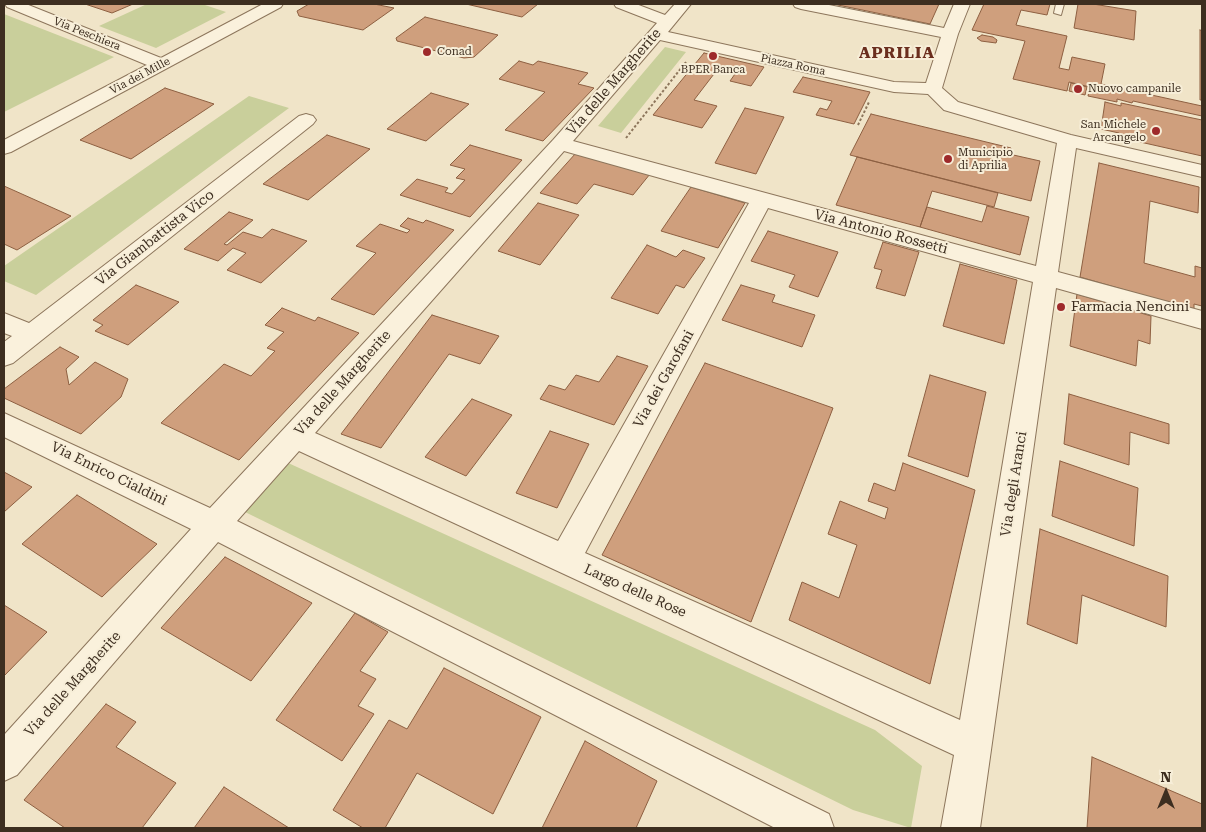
<!DOCTYPE html>
<style>
body{margin:0}
#map{position:relative;width:1206px;height:832px;overflow:hidden;background:#f0e4c8;font-family:"Roboto Serif",serif}
canvas{display:block}
.frame{position:absolute;inset:0;border:5px solid #3d2e20;pointer-events:none}
.north{position:absolute;left:1141px;top:767px;width:50px;height:50px;-webkit-text-stroke:4px #f7eed8;paint-order:stroke;rotate:0deg;font-size:14px;font-weight:700;line-height:20px;text-align:center;color:#3d2e20}
.north::after{content:'';display:block;margin:auto;width:18px;height:22px;background:#3d2e20;clip-path:polygon(50% 0,100% 100%,50% 72%,0 100%)}
</style>
<div id="map">
<canvas width="1206" height="832"></canvas>
<div class="frame"></div>
<div class="north">N</div>
</div>
<script>
const ctx = document.querySelector('canvas').getContext('2d');
ctx.lineJoin = 'round';
function fillPath(path, color) { ctx.fillStyle = color; ctx.fill(path, 'evenodd'); }
const shape = rows => new Path2D(rows.map(r => 'M' + r).join(''));
function trace(path, color, width, dash) { ctx.strokeStyle = color; ctx.lineWidth = width; ctx.lineCap = dash ? 'butt' : 'round'; ctx.setLineDash(dash || []); ctx.stroke(path); }
function write(font, color, halo, rows, align = 'center') {
  ctx.font = font + ' "Roboto Serif",serif'; ctx.lineWidth = 4; ctx.setLineDash([]); ctx.textBaseline = 'middle'; ctx.strokeStyle = halo; ctx.fillStyle = color; for (const [text, x, y, turn = 0] of rows) {
    ctx.save(); ctx.translate(x, y); ctx.rotate((+turn || 0) * Math.PI / 180); ctx.textAlign = isNaN(turn) ? turn : align; if (halo) ctx.strokeText(text, 0, 0); ctx.fillText(text, 0, 0); ctx.restore();
  }
}
fillPath(shape([
 [147,4,202,4,226,12,156,48,99,26],
 [4,14,114,57,4,112],
 [665,47,686,52,621,133,598,126],
 [249,96,289,108,36,295,4,281,4,266],
 [286,462,875,730,922,766,911,828,853,810,245,512]
]), '#c9cf9b');
const building = shape([
 [85,4,133,4,112,13,85,4],
 [309,4,374,4,394,8,363,30,299,16,297,11,309,4],
 [466,4,538,4,522,17,466,4],
 [833,4,939,4,930,24,833,4],
 [984,4,1050,4,1047,15,1021,10,1016,25,1067,36,1059,68,1069,70,1072,57,1105,64,1101,84,1202,106,1202,116,1133,101,1132,103,1117,99,1117,102,1088,96,1090,87,1069,82,1067,91,1013,79,1025,41,972,30,984,4],
 [1078,4,1093,4,1136,11,1134,40,1074,28,1078,4],
 [425,17,498,35,474,57,464,58,397,41,396,38,425,17],
 [1200,30,1202,31,1202,100,1200,100,1200,30],
 [982,35,993,37,997,40,996,43,981,41,977,38,982,35],
 [704,53,764,67,751,86,730,81,735,74,717,70,694,100,717,106,702,128,653,115,704,53],
 [519,61,533,65,538,61,588,73,578,84,594,88,543,141,505,130,545,92,499,79,519,61],
 [803,77,870,92,854,124,816,115,820,108,827,110,832,101,793,92,803,77],
 [1071,83,1087,87,1085,95,1069,91,1071,83],
 [165,88,214,104,131,159,80,140,165,88],
 [431,93,469,104,426,141,387,129,431,93],
 [1105,102,1121,106,1121,103,1202,120,1202,156,1118,137,1119,133,1101,129,1105,102],
 [745,108,784,117,756,174,715,163,745,108],
 [871,114,1011,148,1009,154,1040,161,1031,201,850,155,871,114],
 [327,135,370,149,308,200,263,184,327,135],
 [470,145,522,160,470,217,400,195,417,179,448,188,445,192,452,194,465,180,456,178,465,169,450,165,470,145],
 [576,153,650,174,633,195,594,184,577,204,540,193,576,153],
 [857,157,998,193,994,207,932,191,920,227,836,205,857,157],
 [1099,163,1199,187,1198,213,1150,201,1144,263,1195,277,1195,266,1202,268,1202,306,1194,304,1194,310,1080,277,1099,163],
 [4,186,71,216,17,250,4,244,4,186],
 [691,187,745,203,718,248,661,231,691,187],
 [538,203,579,215,540,265,498,251,538,203],
 [987,206,1029,217,1020,255,920,227,927,207,982,222,987,206],
 [229,212,253,220,224,244,227,245,243,232,262,238,272,229,307,241,261,283,227,270,246,253,233,248,218,261,184,249,229,212],
 [408,218,423,223,426,220,454,230,374,315,331,299,376,253,356,246,380,224,407,233,410,230,400,226,408,218],
 [768,231,838,252,818,297,789,287,795,275,751,261,768,231],
 [883,242,919,252,905,296,876,288,882,270,874,268,883,242],
 [647,245,676,257,683,250,705,258,684,288,676,285,658,314,611,298,647,245],
 [960,264,1017,280,1004,344,943,326,960,264],
 [136,285,179,302,128,345,95,331,103,325,93,320,136,285],
 [741,285,775,295,772,302,815,315,802,347,722,320,741,285],
 [1077,294,1151,316,1150,344,1138,340,1136,366,1070,346,1077,294],
 [282,308,315,321,318,317,359,333,239,460,161,423,224,364,251,376,275,351,267,348,284,332,265,325,282,308],
 [432,315,499,336,480,364,449,354,381,448,341,434,432,315],
 [60,347,79,357,66,369,69,385,95,362,128,379,121,397,81,434,4,398,4,389,60,347],
 [617,356,648,366,614,425,540,399,549,385,565,390,576,375,599,382,617,356],
 [705,363,833,408,751,622,602,555,705,363],
 [930,375,986,392,968,477,908,456,930,375],
 [1069,394,1169,424,1169,444,1130,432,1129,465,1064,444,1069,394],
 [472,399,512,415,466,476,425,457,472,399],
 [550,431,589,444,557,508,516,493,550,431],
 [1060,461,1138,488,1134,546,1052,516,1060,461],
 [903,463,975,490,930,684,789,620,802,582,839,598,857,545,828,534,840,501,885,519,888,508,868,501,874,483,895,491,903,463],
 [4,472,32,487,4,512,4,472],
 [77,495,157,544,102,597,22,544,77,495],
 [1040,529,1168,576,1166,627,1082,595,1077,644,1027,624,1040,529],
 [225,557,312,603,251,681,161,628,225,557],
 [4,605,47,632,4,676,4,605],
 [355,613,388,632,360,671,376,679,358,706,374,714,342,761,276,720,355,613],
 [444,668,541,717,493,814,417,773,385,828,363,828,333,810,389,720,407,729,444,668],
 [106,704,136,722,116,747,176,783,142,828,65,828,24,800,106,704],
 [585,741,657,781,636,828,542,828,585,741],
 [1092,757,1202,804,1202,828,1087,828,1092,757],
 [224,787,289,828,194,828,224,787]
]);
fillPath(building, '#cf9f7d');
trace(building, '#8d5f41', 1);
const lane = shape([
 [1056,4,1064,4,1061,15,1054,13,1056,4]
]);
const street = shape([
 [5,4,26,4,161,58,263,4,283,4,281,7,11,152,4,154,4,140,147,65,7,7,5,4],
 [614,4,636,4,665,15,675,4,691,4,668,32,894,82,926,83,941,37,801,9,795,7,793,4,824,4,944,28,954,4,970,4,958,34,942,88,958,102,1071,135,1202,165,1202,177,1076,148,1058,272,1202,311,1202,329,1056,288,980,828,941,828,954,755,299,451,237,521,829,814,834,828,775,828,218,542,17,775,4,781,4,735,191,529,4,437,4,413,210,508,553,140,657,23,616,7,614,4],
 [660,40,894,92,928,94,944,110,1057,143,1036,266,573,141,660,40],
 [564,151,749,203,558,541,315,433,564,151],
 [768,208,1033,282,960,720,585,553,768,208],
 [306,114,313,116,316,120,313,124,13,363,4,366,4,342,12,336,4,333,4,313,29,323,299,116,306,114]
]);
trace(lane, '#8d765c', 2);
trace(street, '#8d765c', 2);
trace(shape([
 [858,125,869,102],
 [626,138,686,62]
]), '#8d765c', 2, [2.5, 2]);
fillPath(lane, '#faf1dc');
fillPath(street, '#faf1dc');
for (const [x, y, r, color] of [
 [427,52,5,"#9e2a2b"],
 [713,56,5,"#9e2a2b"],
 [1078,89,5,"#9e2a2b"],
 [1156,131,5,"#9e2a2b"],
 [948,159,5,"#9e2a2b"],
 [1061,307,5,"#9e2a2b"]
]) { const dot = new Path2D(); dot.arc(x, y, r, 0, 2 * Math.PI); ctx.fillStyle = color; ctx.fill(dot); trace(dot, '#f7eed8', 2); }
write('11px', '#3d2e20', '#f7eed8', [
 ["Via Peschiera",87,34,22],
 ["Piazza Roma",793,65,12],
 ["Via dei Mille",140,76,-28]
]);
write('11px', '#3d2e20', '#f7eed8', [
 ["Conad",437,52],
 ["BPER Banca",713,70,"center"],
 ["Nuovo campanile",1088,89],
 ["San Michele",1146,125,"right"],
 ["Arcangelo",1146,138,"right"],
 ["Municipio",958,153],
 ["di Aprilia",958,166]
], 'left');
write('14px', '#3d2e20', '#f7eed8', [
 ["Via delle Margherite",614,82,-49],
 ["Via Antonio Rossetti",881,232,15],
 ["Via Giambattista Vico",155,238,-38],
 ["Via dei Garofani",664,379,-61],
 ["Via delle Margherite",343,383,-48],
 ["Via Enrico Cialdini",109,474,26],
 ["Via degli Aranci",1014,484,-81],
 ["Largo delle Rose",635,591,24],
 ["Via delle Margherite",73,684,-48]
]);
write('14px', '#3d2e20', '#f7eed8', [
 ["Farmacia Nencini",1071,307]
], 'left');
ctx.letterSpacing = '1px';
write('bold 16px', '#6b2e1e', '#f7eed8', [
 ["APRILIA",897,53]
]);
ctx.letterSpacing = '0px';
</script>
